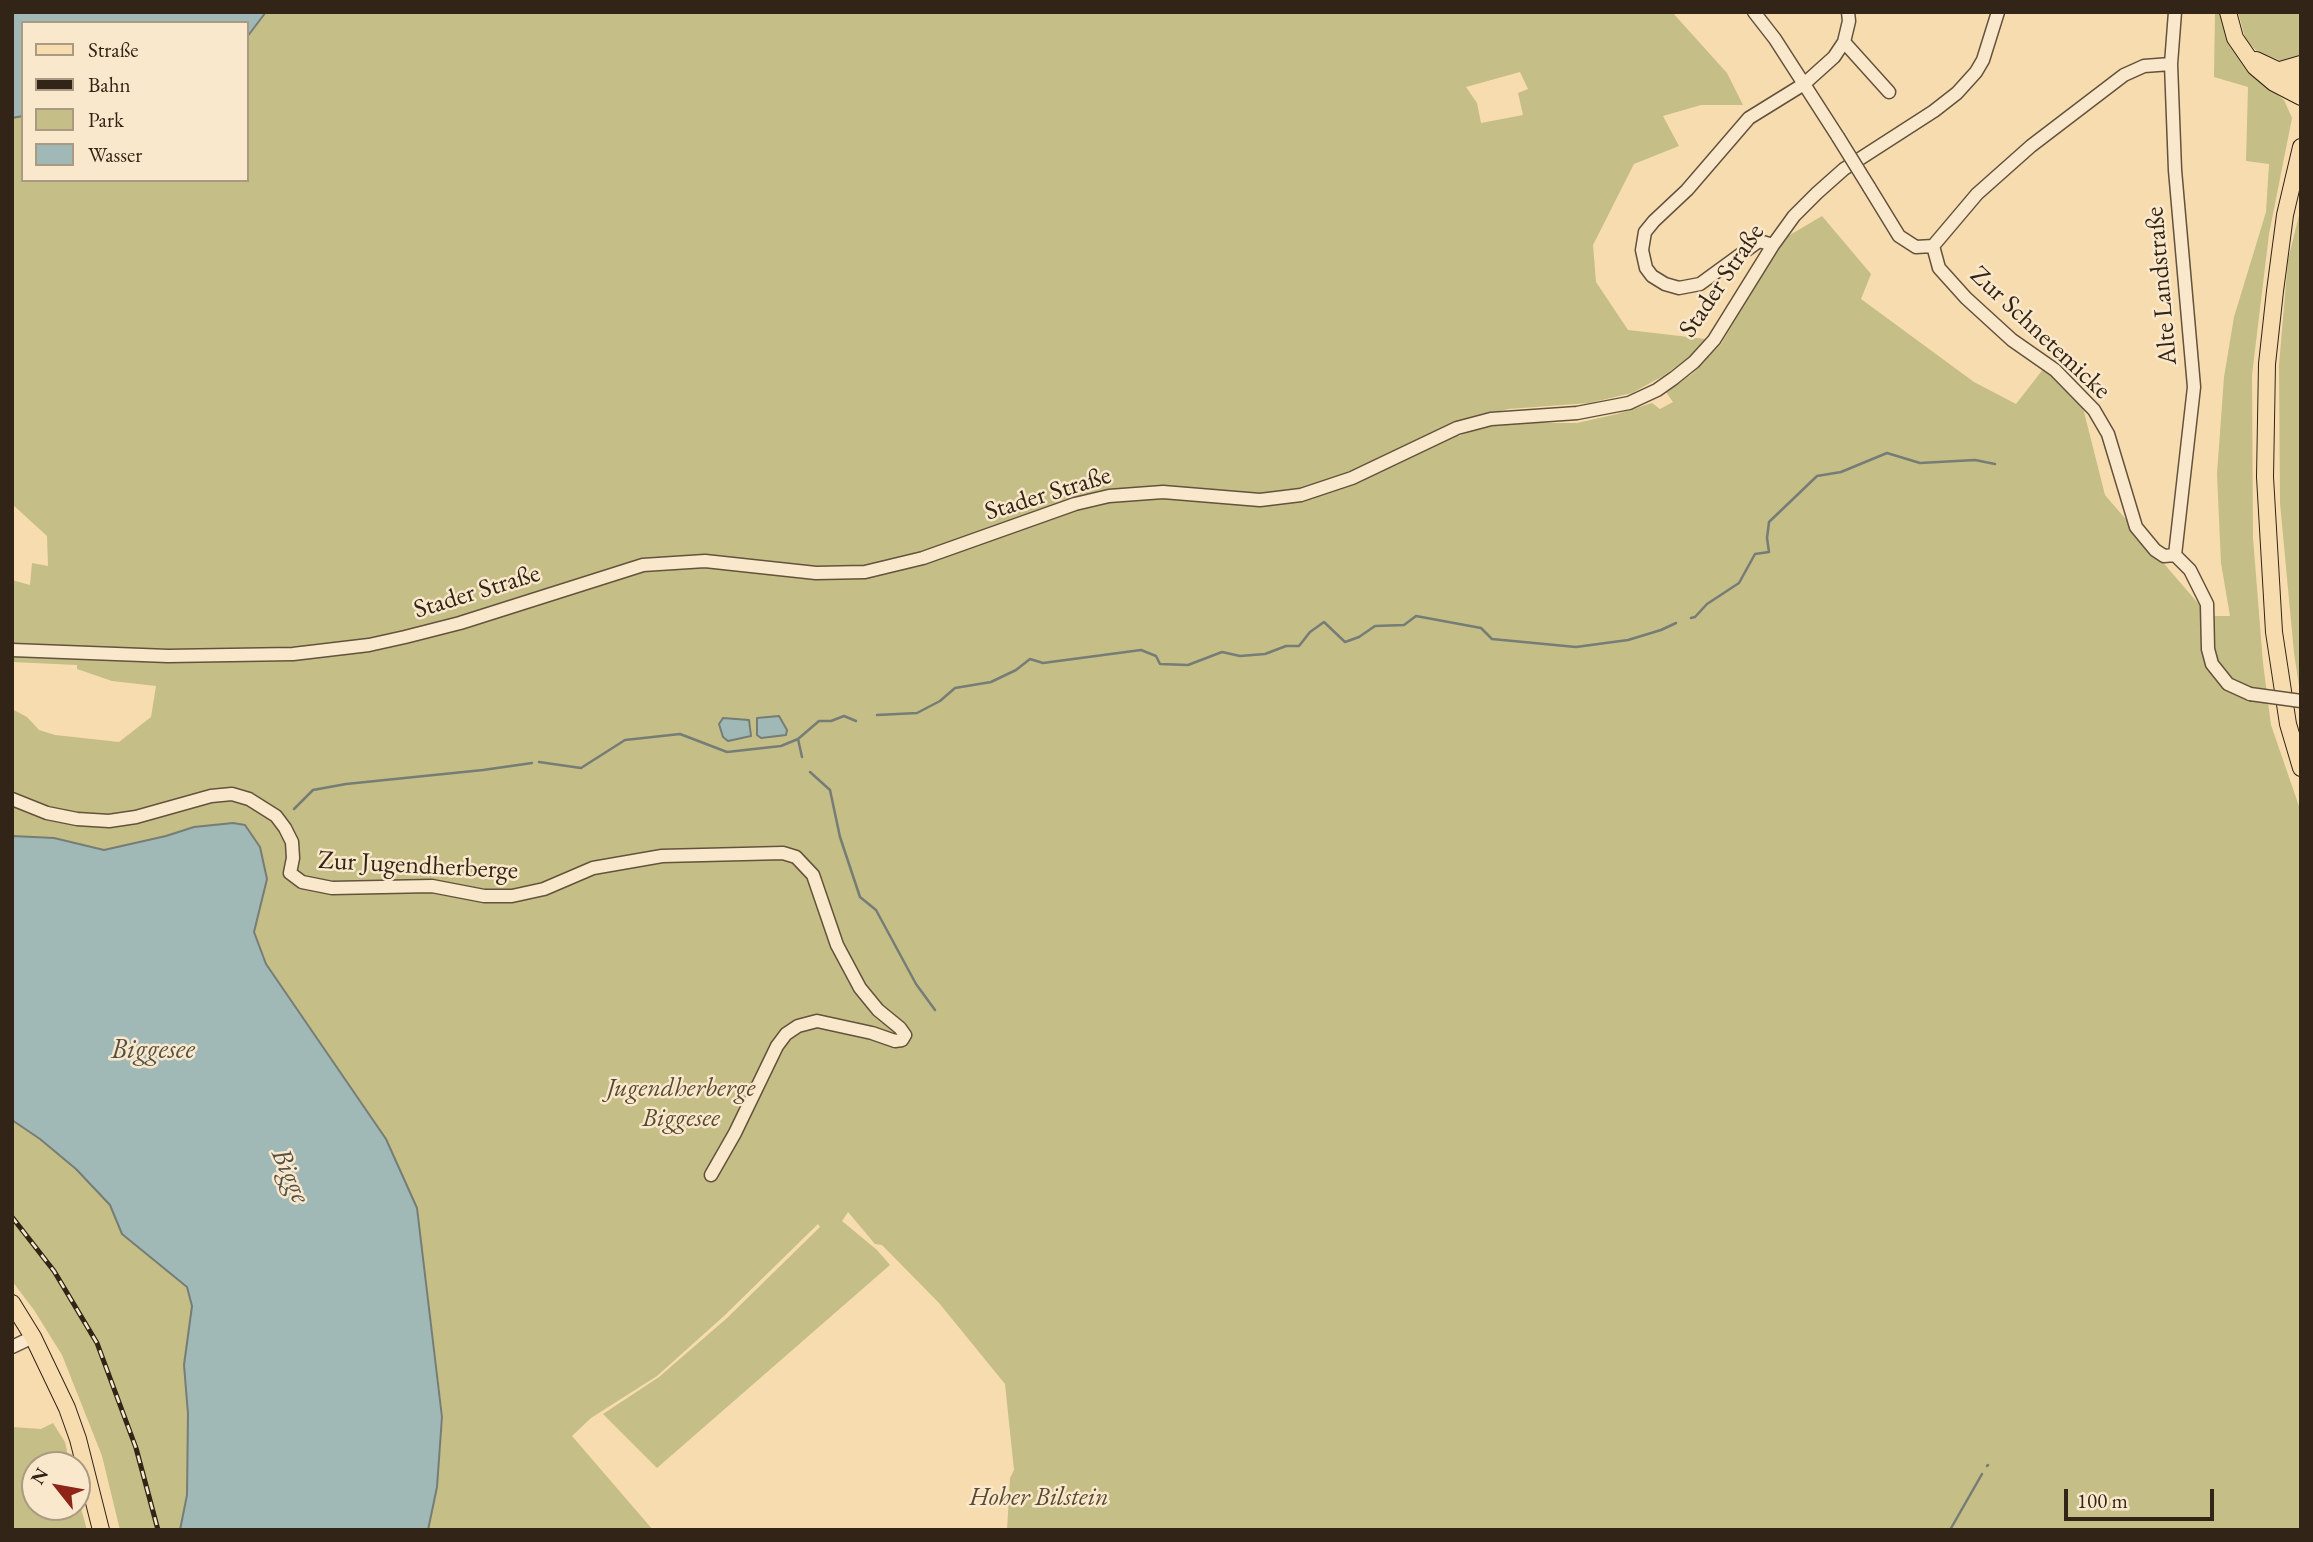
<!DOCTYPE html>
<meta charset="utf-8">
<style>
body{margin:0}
#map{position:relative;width:2313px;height:1542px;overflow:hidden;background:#f7dcb0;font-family:"EB Garamond",serif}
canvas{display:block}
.frame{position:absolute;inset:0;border:14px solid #322416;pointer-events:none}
.legend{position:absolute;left:21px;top:21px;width:228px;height:161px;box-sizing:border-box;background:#fae8cc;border:2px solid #aa9a83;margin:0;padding:9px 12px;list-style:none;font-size:21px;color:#322416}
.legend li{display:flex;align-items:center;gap:14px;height:35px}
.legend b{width:35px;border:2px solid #aa9a83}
.north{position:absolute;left:21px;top:1451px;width:70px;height:70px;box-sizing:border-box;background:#fae8cc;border:2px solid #aa9a83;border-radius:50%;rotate:301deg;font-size:19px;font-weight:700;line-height:28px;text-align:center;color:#322416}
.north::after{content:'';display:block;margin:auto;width:24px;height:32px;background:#8f2418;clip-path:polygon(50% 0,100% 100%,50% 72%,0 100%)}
.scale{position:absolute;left:2064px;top:1489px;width:150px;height:32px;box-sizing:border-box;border:4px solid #322416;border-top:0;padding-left:9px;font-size:21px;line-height:24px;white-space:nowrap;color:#322416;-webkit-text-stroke:5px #fae8cc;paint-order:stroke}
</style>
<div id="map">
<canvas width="2313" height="1542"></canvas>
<div class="frame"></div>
<ul class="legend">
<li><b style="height:9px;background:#f7dcb0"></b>Straße</li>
<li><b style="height:9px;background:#322416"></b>Bahn</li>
<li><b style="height:19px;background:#c5be86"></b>Park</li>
<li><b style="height:19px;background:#a1b9b6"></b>Wasser</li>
</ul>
<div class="north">N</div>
<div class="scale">100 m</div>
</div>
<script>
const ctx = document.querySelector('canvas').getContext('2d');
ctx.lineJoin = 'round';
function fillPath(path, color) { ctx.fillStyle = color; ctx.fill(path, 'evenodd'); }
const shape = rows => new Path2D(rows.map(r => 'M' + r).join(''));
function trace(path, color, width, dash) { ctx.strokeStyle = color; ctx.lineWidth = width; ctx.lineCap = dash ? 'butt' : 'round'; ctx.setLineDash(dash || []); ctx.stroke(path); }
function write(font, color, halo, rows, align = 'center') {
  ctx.font = font + ' "EB Garamond",serif'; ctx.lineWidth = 5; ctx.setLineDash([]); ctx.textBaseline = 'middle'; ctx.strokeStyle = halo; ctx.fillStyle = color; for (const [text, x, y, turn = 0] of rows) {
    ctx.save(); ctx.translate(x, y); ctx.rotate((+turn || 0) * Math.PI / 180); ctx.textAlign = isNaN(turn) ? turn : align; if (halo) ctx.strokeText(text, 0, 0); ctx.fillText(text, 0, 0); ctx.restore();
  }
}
fillPath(shape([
 [266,12,1672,12,1727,73,1743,105,1701,105,1663,116,1679,146,1634,164,1593,245,1596,282,1628,330,1706,339,1688,358,1663,376,1632,393,1589,403,1508,409,1455,422,1459,436,1480,428,1515,423,1577,423,1617,414,1652,403,1660,409,1673,402,1666,392,1692,374,1721,344,1783,239,1822,216,1871,274,1861,299,1974,382,2016,404,2044,368,2082,404,2105,495,2209,616,2230,616,2221,563,2217,474,2224,377,2234,317,2266,212,2269,164,2246,161,2248,87,2214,77,2215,12,2221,12,2249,71,2284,100,2292,118,2269,234,2252,375,2253,538,2263,663,2271,725,2301,812,2301,1530,1007,1530,1010,1478,1014,1470,1005,1384,939,1303,882,1245,875,1244,848,1212,842,1221,877,1250,890,1265,657,1468,603,1414,659,1377,727,1318,820,1227,818,1224,724,1316,657,1376,591,1418,572,1436,653,1530,428,1530,437,1486,443,1418,417,1208,386,1139,266,964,254,932,267,879,194,827,166,836,104,850,54,838,12,836,12,709,27,717,39,730,55,735,119,742,151,717,156,686,112,681,77,669,77,665,12,662,12,580,30,585,32,563,48,566,47,536,12,504,12,118,23,116,23,180,247,180,247,37],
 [1520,72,1528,89,1518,93,1523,115,1481,123,1477,103,1466,87],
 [2238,12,2301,12,2301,55,2284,62,2257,51,2246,41],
 [2301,207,2301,699,2294,653,2280,503,2279,365,2288,260],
 [12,1120,40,1139,76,1169,110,1205,122,1234,187,1287,192,1306,184,1365,188,1414,187,1495,180,1530,120,1530,102,1456,62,1355,34,1310,12,1281],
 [53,1423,65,1442,70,1465,35,1465,35,1507,77,1507,77,1494,87,1530,12,1530,12,1427,41,1429]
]), '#c5be86');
const water = shape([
 [12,12,266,12,247,37,247,23,23,23,23,116,12,118,12,12],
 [779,716,787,730,786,735,761,738,757,735,757,718,779,716],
 [723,718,749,720,751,736,728,741,723,737,719,724,723,718],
 [233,823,245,825,260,847,267,879,254,932,266,964,386,1139,417,1208,442,1417,437,1487,428,1530,180,1530,187,1495,188,1414,184,1365,192,1306,187,1287,122,1234,110,1205,76,1169,40,1139,12,1120,12,836,54,838,104,850,166,836,194,827,233,823]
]);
fillPath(water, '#a1b9b6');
trace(water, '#757d76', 2);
trace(shape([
 [1691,618,1695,617,1707,604,1739,583,1755,554,1769,552,1767,538,1769,522,1817,476,1841,472,1887,453,1920,463,1975,460,1995,464],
 [877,715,917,713,940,701,955,688,991,682,1016,670,1030,659,1043,663,1141,650,1156,656,1160,664,1188,665,1222,652,1240,656,1265,654,1286,646,1299,646,1310,632,1324,622,1345,642,1359,637,1375,626,1404,625,1416,616,1481,628,1492,639,1576,647,1628,640,1661,630,1676,623],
 [798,739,802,757],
 [539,762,581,768,625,740,680,734,727,752,781,746,798,739,819,721,831,721,844,716,856,721],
 [810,772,830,790,840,837,860,897,876,910,916,984,935,1010],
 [294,809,313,790,346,784,483,770,532,763],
 [1987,1466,1988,1465],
 [1950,1530,1982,1474]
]), '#757d76', 2.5);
const minor = shape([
 [1754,12,1775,39,1838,137],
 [1844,42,1889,92],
 [1869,187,1899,236,1916,247,1933,246,1977,194,2031,146,2124,75,2144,66,2171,64],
 [1773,245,1759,241,1700,284,1679,288,1665,284,1652,276,1646,268,1642,250,1645,232,1654,221,1687,190,1749,118,1804,84,1834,57,1844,42,1849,21,1848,12],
 [1933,246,1939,268,1966,298,2012,340,2055,370,2094,410,2108,434,2136,527,2155,550,2164,556,2175,555],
 [2175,555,2194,387,2175,170,2171,64,2175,12],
 [2175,555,2190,570,2207,604,2208,649,2212,664,2228,684,2250,694],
 [12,650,168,656,293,654,369,645,405,637,460,623,643,565,705,561,816,573,865,572,923,558,1075,504,1109,496,1163,492,1260,500,1301,495,1352,478,1457,428,1491,419,1577,413,1629,403,1657,390,1674,378,1694,362,1714,340,1773,245,1794,216,1817,193,1844,169,1934,111,1957,93,1976,72,1983,60,1998,12],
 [12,799,47,813,77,819,109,821,136,817,211,796,232,794,249,799,276,816,285,828,292,842,293,858,290,873,302,882,332,888,432,886,484,896,512,896,544,889,593,868,662,856,783,853,796,857,813,875,837,945,860,988,878,1010,900,1028,905,1035,902,1040,895,1041,872,1033,817,1021,798,1026,786,1034,777,1046,735,1133,711,1175],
 [12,1347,33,1337]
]);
const major = shape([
 [2228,12,2235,38,2255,67,2274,83,2301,97],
 [2256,60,2301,81],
 [2277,71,2301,64],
 [2301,147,2285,215,2275,291,2267,364,2265,477,2274,632,2288,724,2301,768],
 [12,1303,33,1337,67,1408,78,1439,101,1530]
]);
trace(minor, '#63523c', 15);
trace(major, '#322416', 18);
trace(minor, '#fae8cc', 12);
trace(major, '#f7dcb0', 16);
const rail = shape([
 [12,1217,54,1271,97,1343,136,1448,158,1530]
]);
trace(rail, '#322416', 5);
trace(rail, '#fae8cc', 2.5, [8]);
const minorBridge = shape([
 [1838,137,1869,187],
 [2250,694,2301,701]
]);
trace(minorBridge, '#63523c', 15, []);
trace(minorBridge, '#fae8cc', 12);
write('26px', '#322416', '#fae8cc', [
 ["Stader Straße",1722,281,-56],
 ["Alte Landstraße",2162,286,-95],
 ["Zur Schnetemicke",2040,333,43],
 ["Stader Straße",1048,494,-17],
 ["Stader Straße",477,592,-17],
 ["Zur Jugendherberge",418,866,3]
]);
write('italic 26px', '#574a32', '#fae8cc', [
 ["Jugendherberge",681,1089],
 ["Biggesee",681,1119],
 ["Hoher Bilstein",1039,1498]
]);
write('italic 28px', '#535146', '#fae8cc', [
 ["Biggesee",153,1050],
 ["Bigge",290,1176,66]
]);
</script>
